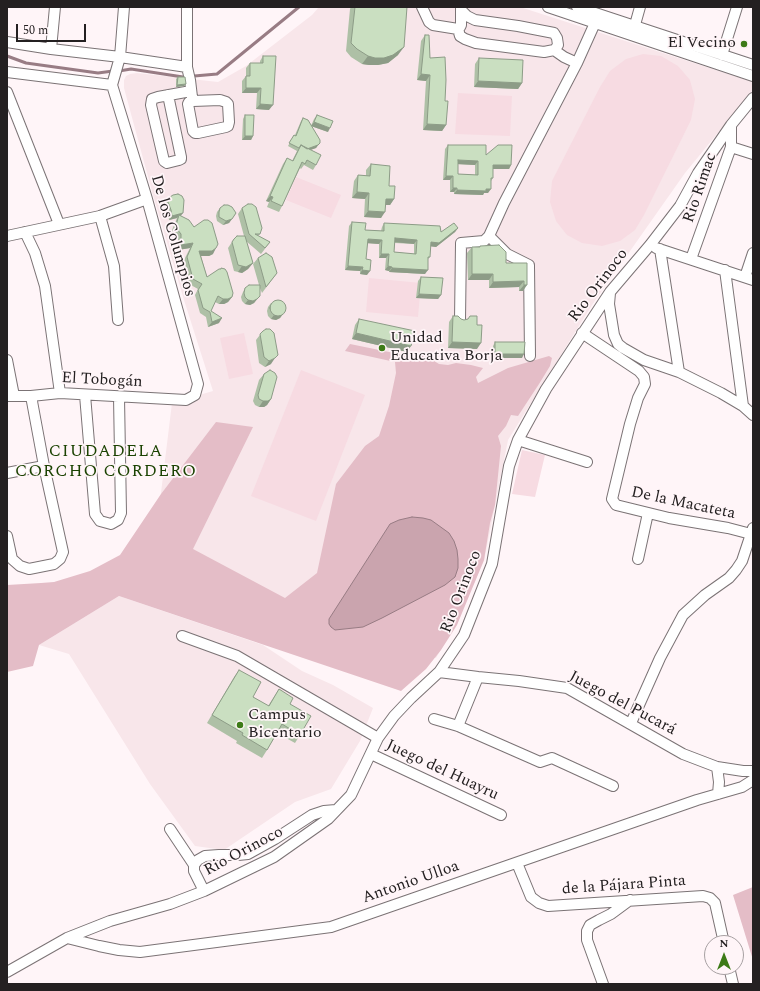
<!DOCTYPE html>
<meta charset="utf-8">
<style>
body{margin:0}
#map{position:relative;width:760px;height:991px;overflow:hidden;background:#fff5f8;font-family:Spectral,serif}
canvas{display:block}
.frame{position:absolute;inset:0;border:8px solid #242021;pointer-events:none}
.north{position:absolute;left:704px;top:935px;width:40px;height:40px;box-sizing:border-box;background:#fff5f8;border:1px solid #a7a0a2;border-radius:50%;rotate:0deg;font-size:11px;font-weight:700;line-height:16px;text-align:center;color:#242021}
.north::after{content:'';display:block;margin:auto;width:14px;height:18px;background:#3d7b17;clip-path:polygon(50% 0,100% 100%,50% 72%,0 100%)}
.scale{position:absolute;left:16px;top:24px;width:70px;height:18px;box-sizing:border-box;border:2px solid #242021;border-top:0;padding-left:5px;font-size:12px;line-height:14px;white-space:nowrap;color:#242021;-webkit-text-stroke:3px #fff5f8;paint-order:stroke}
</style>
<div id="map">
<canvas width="760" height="991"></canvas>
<div class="frame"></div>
<div class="north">N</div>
<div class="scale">50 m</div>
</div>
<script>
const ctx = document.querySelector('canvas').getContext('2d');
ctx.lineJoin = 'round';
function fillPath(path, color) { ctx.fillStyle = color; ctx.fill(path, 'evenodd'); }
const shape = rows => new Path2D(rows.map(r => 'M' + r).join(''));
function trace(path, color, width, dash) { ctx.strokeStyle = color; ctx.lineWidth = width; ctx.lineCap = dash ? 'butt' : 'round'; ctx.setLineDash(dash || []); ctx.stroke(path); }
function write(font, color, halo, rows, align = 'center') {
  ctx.font = font + ' Spectral,serif'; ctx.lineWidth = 3.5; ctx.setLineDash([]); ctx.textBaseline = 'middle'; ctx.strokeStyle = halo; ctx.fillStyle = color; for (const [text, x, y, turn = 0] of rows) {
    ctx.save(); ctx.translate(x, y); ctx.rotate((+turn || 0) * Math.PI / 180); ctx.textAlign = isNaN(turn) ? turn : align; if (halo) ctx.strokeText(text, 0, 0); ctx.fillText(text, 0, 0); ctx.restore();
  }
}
fillPath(shape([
 [319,7,520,7,753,82,753,90,685,173,592,305,508,440,484,561,455,626,436,658,321,646,153,558,172,403,213,391,184,300,153,195,124,88,124,80,126,76,130,74,137,73,218,82,246,66,312,15],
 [119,596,263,645,302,671,333,685,373,708,360,741,331,789,295,802,224,850,195,846,150,784,69,654,39,645]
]), '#f8e6ea');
fillPath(shape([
 [643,54,661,56,678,66,690,80,695,99,691,120,644,215,635,230,620,241,602,246,582,243,567,235,556,221,550,202,552,181,600,87,610,71,626,59],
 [458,93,512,96,510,136,455,134],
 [296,177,341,195,331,218,286,200],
 [369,278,421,283,418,317,366,312],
 [244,333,253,374,229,379,220,338],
 [301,370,365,395,316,521,251,496],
 [522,450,545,455,535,497,512,494]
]), '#f7dbe2');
fillPath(shape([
 [350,344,394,353,412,357,424,355,439,364,448,365,456,363,471,365,483,368,476,377,478,383,508,368,549,356,552,358,550,366,539,384,518,416,511,415,506,426,498,436,501,446,495,505,490,523,484,560,457,625,441,650,426,669,401,691,119,596,39,645,33,666,7,672,7,585,41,583,54,582,90,571,120,555,161,494,216,422,253,427,193,549,285,598,317,573,336,484,365,446,379,436,389,406,396,373,395,362,345,351],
 [753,887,753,960,733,895]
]), '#e4bdc7');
const water = shape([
 [412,517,423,518,431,520,449,533,454,541,457,550,458,559,458,568,455,577,445,585,382,618,363,627,335,630,331,627,329,624,329,619,390,524,399,520,412,517]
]);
fillPath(water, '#caa4ae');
trace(water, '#987c84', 1);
trace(shape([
 [7,56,26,63,98,73,113,71],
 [119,71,131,69,183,77,217,74,299,7]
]), '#987c84', 3);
const minor = shape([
 [187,7,187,67,190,80,192,97],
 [422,7,429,22,433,25,458,29,460,27,461,25,461,10],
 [548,7,753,76],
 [577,7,753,65],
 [458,29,460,36,465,39,476,43,544,52,554,50,556,48,558,45,557,38,554,33,518,26,475,20,467,16,461,10,461,7],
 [633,32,640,7],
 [7,42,51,49,120,57,187,67],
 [51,49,55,7],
 [554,50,564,57,577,63],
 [722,55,737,7],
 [7,72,112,85],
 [112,85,120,57,124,7],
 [7,92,59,224],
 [168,95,181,157,181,159,179,160,167,163,164,161,151,105,152,99,158,97,191,91],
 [220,100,226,102,228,104,229,122,228,126,226,127,198,133,195,133,193,131,188,104,189,102,193,101,220,100],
 [731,147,753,154],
 [100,216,114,266,118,320],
 [25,232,35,253,45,286,60,393],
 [7,236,100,216,147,199],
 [489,236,507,254,529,265,530,356],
 [656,248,753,280],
 [660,249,679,372],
 [691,259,731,147,731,125],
 [725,270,743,406],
 [745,277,753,253],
 [610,293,609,304,614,335,618,344,623,348,644,360,679,372,721,393,743,406,753,415],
 [460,320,461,243,484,241,489,236,504,203,577,63,595,23],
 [582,333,639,371,644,377,645,384,638,398,630,424,612,499,616,505,669,518,728,528,751,534],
 [7,360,14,396],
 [85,395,95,514,100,521,111,524,118,520,121,513,119,397],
 [7,396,31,396,60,393,186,400,195,395,198,384,147,199,112,85],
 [518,440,587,462],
 [7,473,44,466],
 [7,536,12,559,20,566,29,569,54,564,60,559,63,552,44,466,31,396],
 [638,559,648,513],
 [182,636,237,656,378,738],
 [439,672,478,677,519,681,567,688,683,754,717,767,743,771,753,771],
 [434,719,458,726,540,762,552,758,613,786],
 [631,723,660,658,683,615,705,595,729,578,736,570,742,561,753,528],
 [458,726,478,677],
 [371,754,501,815],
 [717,767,719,782,718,794],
 [170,829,194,865],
 [517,863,531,897,539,903,548,906,703,896,710,898,715,903,724,943],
 [204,891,194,871,194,865,198,860,205,856,219,855,238,855,248,854,275,839,312,815,324,811,336,810],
 [67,938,99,946,119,950,140,952,331,927,697,800,742,787,753,780],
 [729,967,733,984],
 [7,972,67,938,110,921,170,904,204,891,274,857,328,819,351,795,378,738,394,716,411,698,439,672,464,635,492,564,509,466,518,440,546,389,610,292,650,245,680,206,698,173,731,125,753,98],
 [603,984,587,940,587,931,590,925,599,920,611,914,630,900]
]);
trace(minor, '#7b7375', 12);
trace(minor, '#fff', 10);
fillPath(shape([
 [351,7,407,7,398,55,388,63,378,65,369,65,362,64,351,57,346,51,350,9],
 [425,35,430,58,445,101,446,125,442,131,423,130,426,81,417,80,421,41],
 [263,56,269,110,256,109,257,93,242,93,242,81,246,76,246,68,250,63,260,63,260,61],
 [479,58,522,83,518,89,474,87,475,64],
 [178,77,186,84,184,86,176,87,176,79],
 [245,115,253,136,251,140,242,140,243,119],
 [317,115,328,132,311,126,320,143,316,148,310,150,316,165,313,170,304,165,301,169,300,168,282,206,279,212,267,207,269,202,266,201,283,164,287,158,292,161,297,151,288,146,294,135,295,135,301,121,303,118,311,126,314,119],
 [448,145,486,155,511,165,509,169,493,169,493,178,491,181,488,193,484,193,483,195,454,194,454,192,450,192,450,180,443,180,445,149],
 [458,164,475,165,475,175,458,174],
 [371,164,389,186,394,199,390,205,386,205,381,218,364,217,365,199,352,198,354,181,358,175,366,176,366,170],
 [170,197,181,216,194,227,213,254,209,256,201,256,207,277,232,297,228,302,224,304,219,304,215,302,211,311,219,323,208,327,206,317,200,313,195,295,198,289,189,284,183,262,190,248,178,250,178,239,173,235,172,230,177,218,169,220,168,214,165,206,167,201],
 [220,208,236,213,229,223,223,225,217,221,216,216,217,212],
 [242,208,260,234,258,236,270,242,261,254,246,241,253,263,248,269,242,273,234,271,228,248,234,239,244,236,238,214],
 [352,222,365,230,381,231,382,227,384,223,441,232,458,228,455,232,436,247,430,246,430,257,428,259,425,274,389,272,389,271,385,270,386,258,379,258,379,244,367,243,366,259,367,275,360,274,360,271,345,270,349,226],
 [395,243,414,244,414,254,394,252],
 [480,246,506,263,527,263,523,291,519,291,519,287,489,288,489,280,468,280,467,253,472,247,479,247],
 [258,258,277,273,262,293,260,288,260,296,254,303,250,305,245,304,242,301,241,297,243,292,245,288,259,285,253,264],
 [421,277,441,295,438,299,416,298,418,281],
 [271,303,285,311,280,318,276,320,271,319,268,316,267,311,268,307],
 [453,316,477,349,448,348,449,322],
 [359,319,407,352,352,339,355,325],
 [263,331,271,364,265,367,259,363,256,340],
 [495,342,522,358,493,358,493,346],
 [264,374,271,399,267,405,264,407,259,407,255,405,253,401,259,380],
 [239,670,253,697,268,706,279,689,290,704,300,735,295,743,277,733,267,750,262,758,236,743,237,741,207,723,234,677]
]), '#aec0a6');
fillPath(shape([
 [404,47,398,55,388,63,378,65,369,65,362,64,368,56],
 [421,74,430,75,426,81,417,80],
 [478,81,522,83,518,89,474,87],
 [186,84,184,86,176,87,177,85],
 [246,88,261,88,257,93,242,93],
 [260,104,273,105,269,110,256,109],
 [314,122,330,128,328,132,311,126],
 [427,124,446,125,442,131,423,130],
 [245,136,253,136,251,140,242,140],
 [318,145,316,148,302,153,304,150],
 [458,160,478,161,475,165,455,164],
 [493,165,511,165,509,169,490,169],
 [446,176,453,176,450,180,443,180],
 [453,188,457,188,454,192,450,192],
 [491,189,488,193,484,193,483,195,454,194,457,190],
 [357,192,369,193,365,199,352,198],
 [270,196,273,197,269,202,266,201],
 [386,199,394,199,390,205,382,205],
 [368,211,385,212,381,218,364,217],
 [183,213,180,217,179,215,177,218,169,220,172,216],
 [232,219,229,223,223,225,226,221],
 [458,228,455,232,436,247,428,246,431,242],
 [395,238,417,240,414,244,393,242],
 [368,239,382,240,379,244,365,243],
 [193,243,190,248,178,250,181,245],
 [216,248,213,254,209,256,196,256,199,251],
 [381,254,389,254,386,258,379,258],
 [253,263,248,269,242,273,238,272,242,266],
 [348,266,363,267,360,271,345,270],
 [388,266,392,267,389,271,385,270],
 [392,268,428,270,425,274,389,272],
 [362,270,370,271,367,275,360,274],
 [472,274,493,274,489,280,468,280],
 [524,281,519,287,489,288,493,282],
 [524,285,527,285,523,291,519,291],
 [419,294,441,295,438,299,416,298],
 [232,297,228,302,224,304,219,304,223,299],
 [257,299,254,303,250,305,245,304,248,300],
 [283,314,280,318,276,320,271,319,274,315],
 [222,318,219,323,208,327,212,322],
 [356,333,411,346,407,352,352,339],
 [452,342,481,343,477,349,448,348],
 [495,354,524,354,522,358,493,358],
 [275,358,271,364,265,367,269,361],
 [271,399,267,405,264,407,259,407,263,401]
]), '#8d9c87');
const building = shape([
 [355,7,407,7,404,47,393,55,384,58,375,58,368,56,357,49,351,43,355,7],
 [425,35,429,35,430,58,445,57,446,80,445,101,448,101,446,125,427,124,430,75,421,74,425,35],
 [263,56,276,56,273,105,260,104,261,88,246,88,246,76,250,76,250,63,263,63,263,56],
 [479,58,523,60,522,83,478,81,479,58],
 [178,77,185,77,186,84,177,85,178,77],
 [245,115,254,115,253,136,245,136,245,115],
 [317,115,333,121,330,128,314,122,317,115],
 [303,118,308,120,320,140,320,143,318,145,307,149,301,145,299,148,289,143,294,135,296,136,303,118],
 [301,145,321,155,316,165,307,160,305,164,302,162,282,206,271,201,273,197,270,196,287,158,293,161,301,145],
 [448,145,486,145,486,155,498,145,512,145,511,165,493,165,493,178,491,178,491,189,486,189,486,191,457,190,457,188,453,188,453,176,446,176,448,145],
 [458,160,478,161,478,175,458,174,458,160],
 [371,164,390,166,389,186,395,186,394,199,386,199,385,212,368,211,369,193,357,192,358,175,370,176,371,164],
 [178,194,182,196,184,200,183,213,172,216,171,210,168,202,170,197,173,195,178,194],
 [248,204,252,204,256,207,262,228,260,234,255,234,270,242,265,248,249,234,242,208,248,204],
 [224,205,228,205,232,207,236,213,232,219,226,221,219,217,219,212,220,208,224,205],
 [179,215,189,220,194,227,204,220,208,220,212,223,218,244,216,248,212,251,199,251,207,277,219,269,221,269,221,268,225,269,227,272,233,293,232,297,228,299,223,299,218,296,211,311,222,318,212,322,210,312,203,308,198,290,202,284,193,279,187,257,193,243,181,245,181,234,177,229,176,225,179,215],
 [352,222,366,223,365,230,384,231,384,223,440,226,441,232,454,223,458,228,439,243,431,242,430,257,428,257,428,270,392,268,392,267,388,266,389,254,381,254,382,240,368,239,366,259,371,260,370,271,362,270,363,267,348,266,352,222],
 [395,238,417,240,416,254,394,252,395,238],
 [237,236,245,236,253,263,246,267,238,265,232,242,234,239,237,236],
 [499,245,506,252,506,263,527,263,527,285,524,285,524,281,493,282,493,274,472,274,472,247,480,247,480,246,499,245],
 [266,253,272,257,277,273,266,287,258,258,266,253],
 [421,277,443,278,441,295,419,294,421,277],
 [249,285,260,285,260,296,257,299,253,301,248,300,245,297,244,293,245,288,249,285],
 '270 308a8 8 0 1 1 16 0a8 8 0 1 1-16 0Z',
 [453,316,458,316,461,319,464,320,468,319,470,316,477,316,477,325,482,325,481,343,452,342,453,316],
 [359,319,415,331,411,346,356,333,359,319],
 [266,329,270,329,274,333,278,355,275,358,269,361,264,357,260,334,263,331,266,329],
 [495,342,525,342,524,354,495,354,495,342],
 [270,370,275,373,277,377,271,399,268,401,263,401,259,399,258,395,264,374,270,370],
 [239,670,261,682,253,697,269,706,279,689,293,698,290,704,311,716,300,735,282,724,267,750,242,735,243,733,212,715,239,670]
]);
fillPath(building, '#cadfc1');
trace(building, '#8d9c87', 1);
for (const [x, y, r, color] of [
 [744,44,4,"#3d7b17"],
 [382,348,4,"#3d7b17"],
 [240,725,4,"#3d7b17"]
]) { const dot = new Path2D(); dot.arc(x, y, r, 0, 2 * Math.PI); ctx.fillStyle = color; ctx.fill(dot); trace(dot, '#fff5f8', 1.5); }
write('16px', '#242021', '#fff5f8', [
 ["El Vecino",736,44,"right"],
 ["Unidad",390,339],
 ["Educativa Borja",390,357],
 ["Campus",248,716],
 ["Bicentario",248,734]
], 'left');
write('16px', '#242021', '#fff5f8', [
 ["Rio Rimac",701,188,-71],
 ["De los Columpios",172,236,74],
 ["Rio Orinoco",599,286,-53],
 ["El Tobogán",102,381,3],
 ["De la Macateta",683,504,12],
 ["Rio Orinoco",462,592,-69],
 ["Juego del Pucará",622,704,28],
 ["Juego del Huayru",442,771,25],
 ["Rio Orinoco",244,852,-28],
 ["Antonio Ulloa",411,883,-19],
 ["de la Pájara Pinta",624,886,-4]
]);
ctx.letterSpacing = '1px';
write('17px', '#1b4302', '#fff5f8', [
 ["CIUDADELA",106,453],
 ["CORCHO CORDERO",106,473]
]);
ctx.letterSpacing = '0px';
</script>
